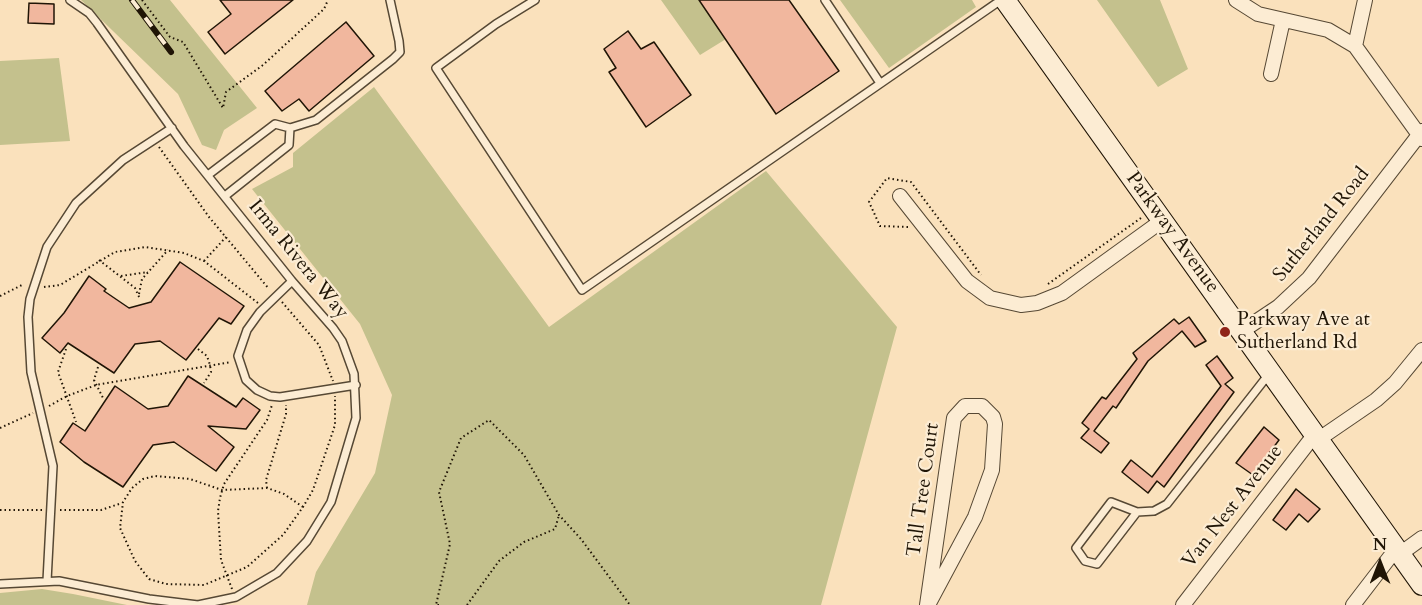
<!DOCTYPE html>
<style>
body{margin:0}
#map{position:relative;width:1422px;height:605px;overflow:hidden;background:#fae1bc;font-family:Cardo,serif}
canvas{display:block}
.north{position:absolute;left:1350px;top:533px;width:60px;height:60px;-webkit-text-stroke:4px #fcecd3;paint-order:stroke;rotate:0deg;font-size:16px;font-weight:700;line-height:24px;text-align:center;color:#201506}
.north::after{content:'';display:block;margin:auto;width:21px;height:27px;background:#201506;clip-path:polygon(50% 0,100% 100%,50% 72%,0 100%)}
</style>
<div id="map">
<canvas width="1422" height="605"></canvas>
<div class="north">N</div>
</div>
<script>
const ctx = document.querySelector('canvas').getContext('2d');
ctx.lineJoin = 'round';
function fillPath(path, color) { ctx.fillStyle = color; ctx.fill(path, 'evenodd'); }
const shape = rows => new Path2D(rows.map(r => 'M' + r).join(''));
function trace(path, color, width, dash) { ctx.strokeStyle = color; ctx.lineWidth = width; ctx.lineCap = dash ? 'butt' : 'round'; ctx.setLineDash(dash || []); ctx.stroke(path); }
function write(font, color, halo, rows, align = 'center') {
  ctx.font = font + ' Cardo,serif'; ctx.lineWidth = 4.5; ctx.setLineDash([]); ctx.textBaseline = 'middle'; ctx.strokeStyle = halo; ctx.fillStyle = color; for (const [text, x, y, turn = 0] of rows) {
    ctx.save(); ctx.translate(x, y); ctx.rotate((+turn || 0) * Math.PI / 180); ctx.textAlign = isNaN(turn) ? turn : align; if (halo) ctx.strokeText(text, 0, 0); ctx.fillText(text, 0, 0); ctx.restore();
  }
}
fillPath(shape([
 [81,0,170,0,257,108,224,130,216,150,202,145,178,94],
 [661,0,699,0,726,39,700,55],
 [840,0,972,0,976,7,889,68],
 [1097,0,1160,0,1188,69,1158,87],
 [59,58,70,141,0,145,0,61],
 [374,87,549,327,766,171,897,327,821,605,307,605,316,572,375,473,392,395,360,324,252,189,293,167,293,153],
 [42,589,73,594,127,605,0,605,0,593]
]), '#c4c18d');
const building = shape([
 [220,0,293,0,225,54,208,32,231,14,220,0],
 [699,0,789,0,839,71,776,114,699,0],
 [29,3,54,4,54,24,28,23,29,3],
 [346,22,374,56,309,111,299,99,282,111,265,91,346,22],
 [628,31,641,49,654,42,691,95,646,127,609,72,616,68,604,49,628,31],
 [180,262,244,306,231,324,219,318,186,360,160,341,135,344,114,373,68,343,60,353,42,338,64,313,89,276,106,289,104,291,129,308,151,302,180,262],
 [1189,317,1206,341,1195,347,1182,331,1148,361,1116,408,1113,406,1094,431,1109,443,1101,453,1081,438,1089,429,1082,423,1102,397,1106,399,1137,359,1133,353,1174,319,1179,324,1189,317],
 [1217,356,1233,378,1225,384,1234,392,1164,487,1157,481,1148,493,1122,472,1131,460,1152,477,1221,386,1206,365,1217,356],
 [188,376,236,407,243,398,260,410,246,429,208,426,234,447,216,471,174,442,153,445,123,487,84,462,60,442,73,423,85,431,115,386,148,409,168,406,188,376],
 [1264,427,1279,440,1253,475,1236,463,1264,427],
 [1296,489,1320,509,1308,522,1299,514,1286,530,1273,520,1296,489]
]);
fillPath(building, '#f1b79e');
trace(building, '#201506', 1.5);
const lane = shape([
 [535,0,496,24,436,68,582,290,1001,0],
 [825,0,880,83],
 [208,175,275,124,290,128,316,120,393,59,400,52,399,41,390,0],
 [225,196,289,145,290,128],
 [292,281,260,312,247,330,238,356,246,380,257,390,270,396,280,397,356,385],
 [1137,512,1097,564,1085,561,1076,548,1111,502,1137,512,1154,511,1167,504,1269,374],
 [47,581,53,466,31,372,28,317,30,299,47,247,76,203,123,160,172,128],
 [0,584,59,581,149,599,198,605,236,597,277,573,307,541,331,502,356,418,354,374,342,341,333,328,292,281,184,146,97,23,89,13,70,0]
]);
const street = shape([
 [1236,0,1258,14,1328,30,1355,46,1422,139],
 [1355,46,1365,0],
 [1271,74,1283,20],
 [900,196,967,281,990,298,1021,305,1037,303,1062,293,1163,220],
 [1242,331,1278,307,1309,278,1422,131],
 [1319,439,1376,400,1395,383,1422,350],
 [1400,554,1422,538],
 [927,605,954,418,965,406,982,406,993,417,995,424,992,470,975,517,928,605],
 [1183,605,1315,434],
 [1353,605,1396,549]
]);
const secondary = shape([
 [1005,0,1422,585]
]);
trace(lane, '#564834', 10);
trace(street, '#564834', 16);
trace(secondary, '#201506', 22);
trace(shape([
 [142,0,170,37,183,42,223,108,226,92,263,65,324,9,328,0],
 [159,147,209,217,269,289],
 [908,227,880,226,869,202,887,178,911,182,981,275],
 [99,260,135,288,140,299],
 [204,261,226,237],
 [121,276,148,272],
 [1048,284,1141,218],
 [44,287,60,285,115,252,145,247,184,253,204,261,258,303],
 [139,294,142,279,168,250],
 [0,296,24,284],
 [282,302,319,345,333,381],
 [66,349,58,372,76,422],
 [198,349,207,356,210,365,211,372,204,383],
 [98,367,94,380,103,398],
 [49,406,67,396,96,385,231,362],
 [0,428,33,413],
 [267,488,266,480,286,414,286,405],
 [303,507,284,494,267,488,222,490,190,479,155,476,143,479,132,488,123,502,120,528,135,561,149,579,166,584,204,585,247,567,283,535,303,507,313,490,335,425,335,396],
 [0,510,42,510],
 [60,510,101,510,122,503],
 [232,589,221,560,218,511,220,498,224,484,267,420,272,405],
 [439,605,436,605,450,544,439,492,461,438,489,420,524,455,559,515,581,539,630,605],
 [467,605,499,561,524,542,555,529,559,515]
]), '#201506', 2, [1.5, 3]);
trace(lane, '#fcecd3', 7);
trace(street, '#fcecd3', 14);
trace(secondary, '#fcecd3', 20);
const rail = shape([
 [132,0,171,52]
]);
trace(rail, '#201506', 6);
trace(rail, '#fcecd3', 4, [11]);
for (const [x, y, r, color] of [
 [1225,332,6,"#8f2418"]
]) { const dot = new Path2D(); dot.arc(x, y, r, 0, 2 * Math.PI); ctx.fillStyle = color; ctx.fill(dot); trace(dot, '#fcecd3', 2); }
write('20px', '#201506', '#fcecd3', [
 ["Sutherland Road",1322,225,-51],
 ["Parkway Avenue",1172,233,54],
 ["Irma Rivera Way",298,260,51],
 ["Tall Tree Court",924,490,-82],
 ["Van Nest Avenue",1233,507,-52]
]);
write('20px', '#201506', '#fcecd3', [
 ["Parkway Ave at",1237,320],
 ["Sutherland Rd",1237,343]
], 'left');
</script>
